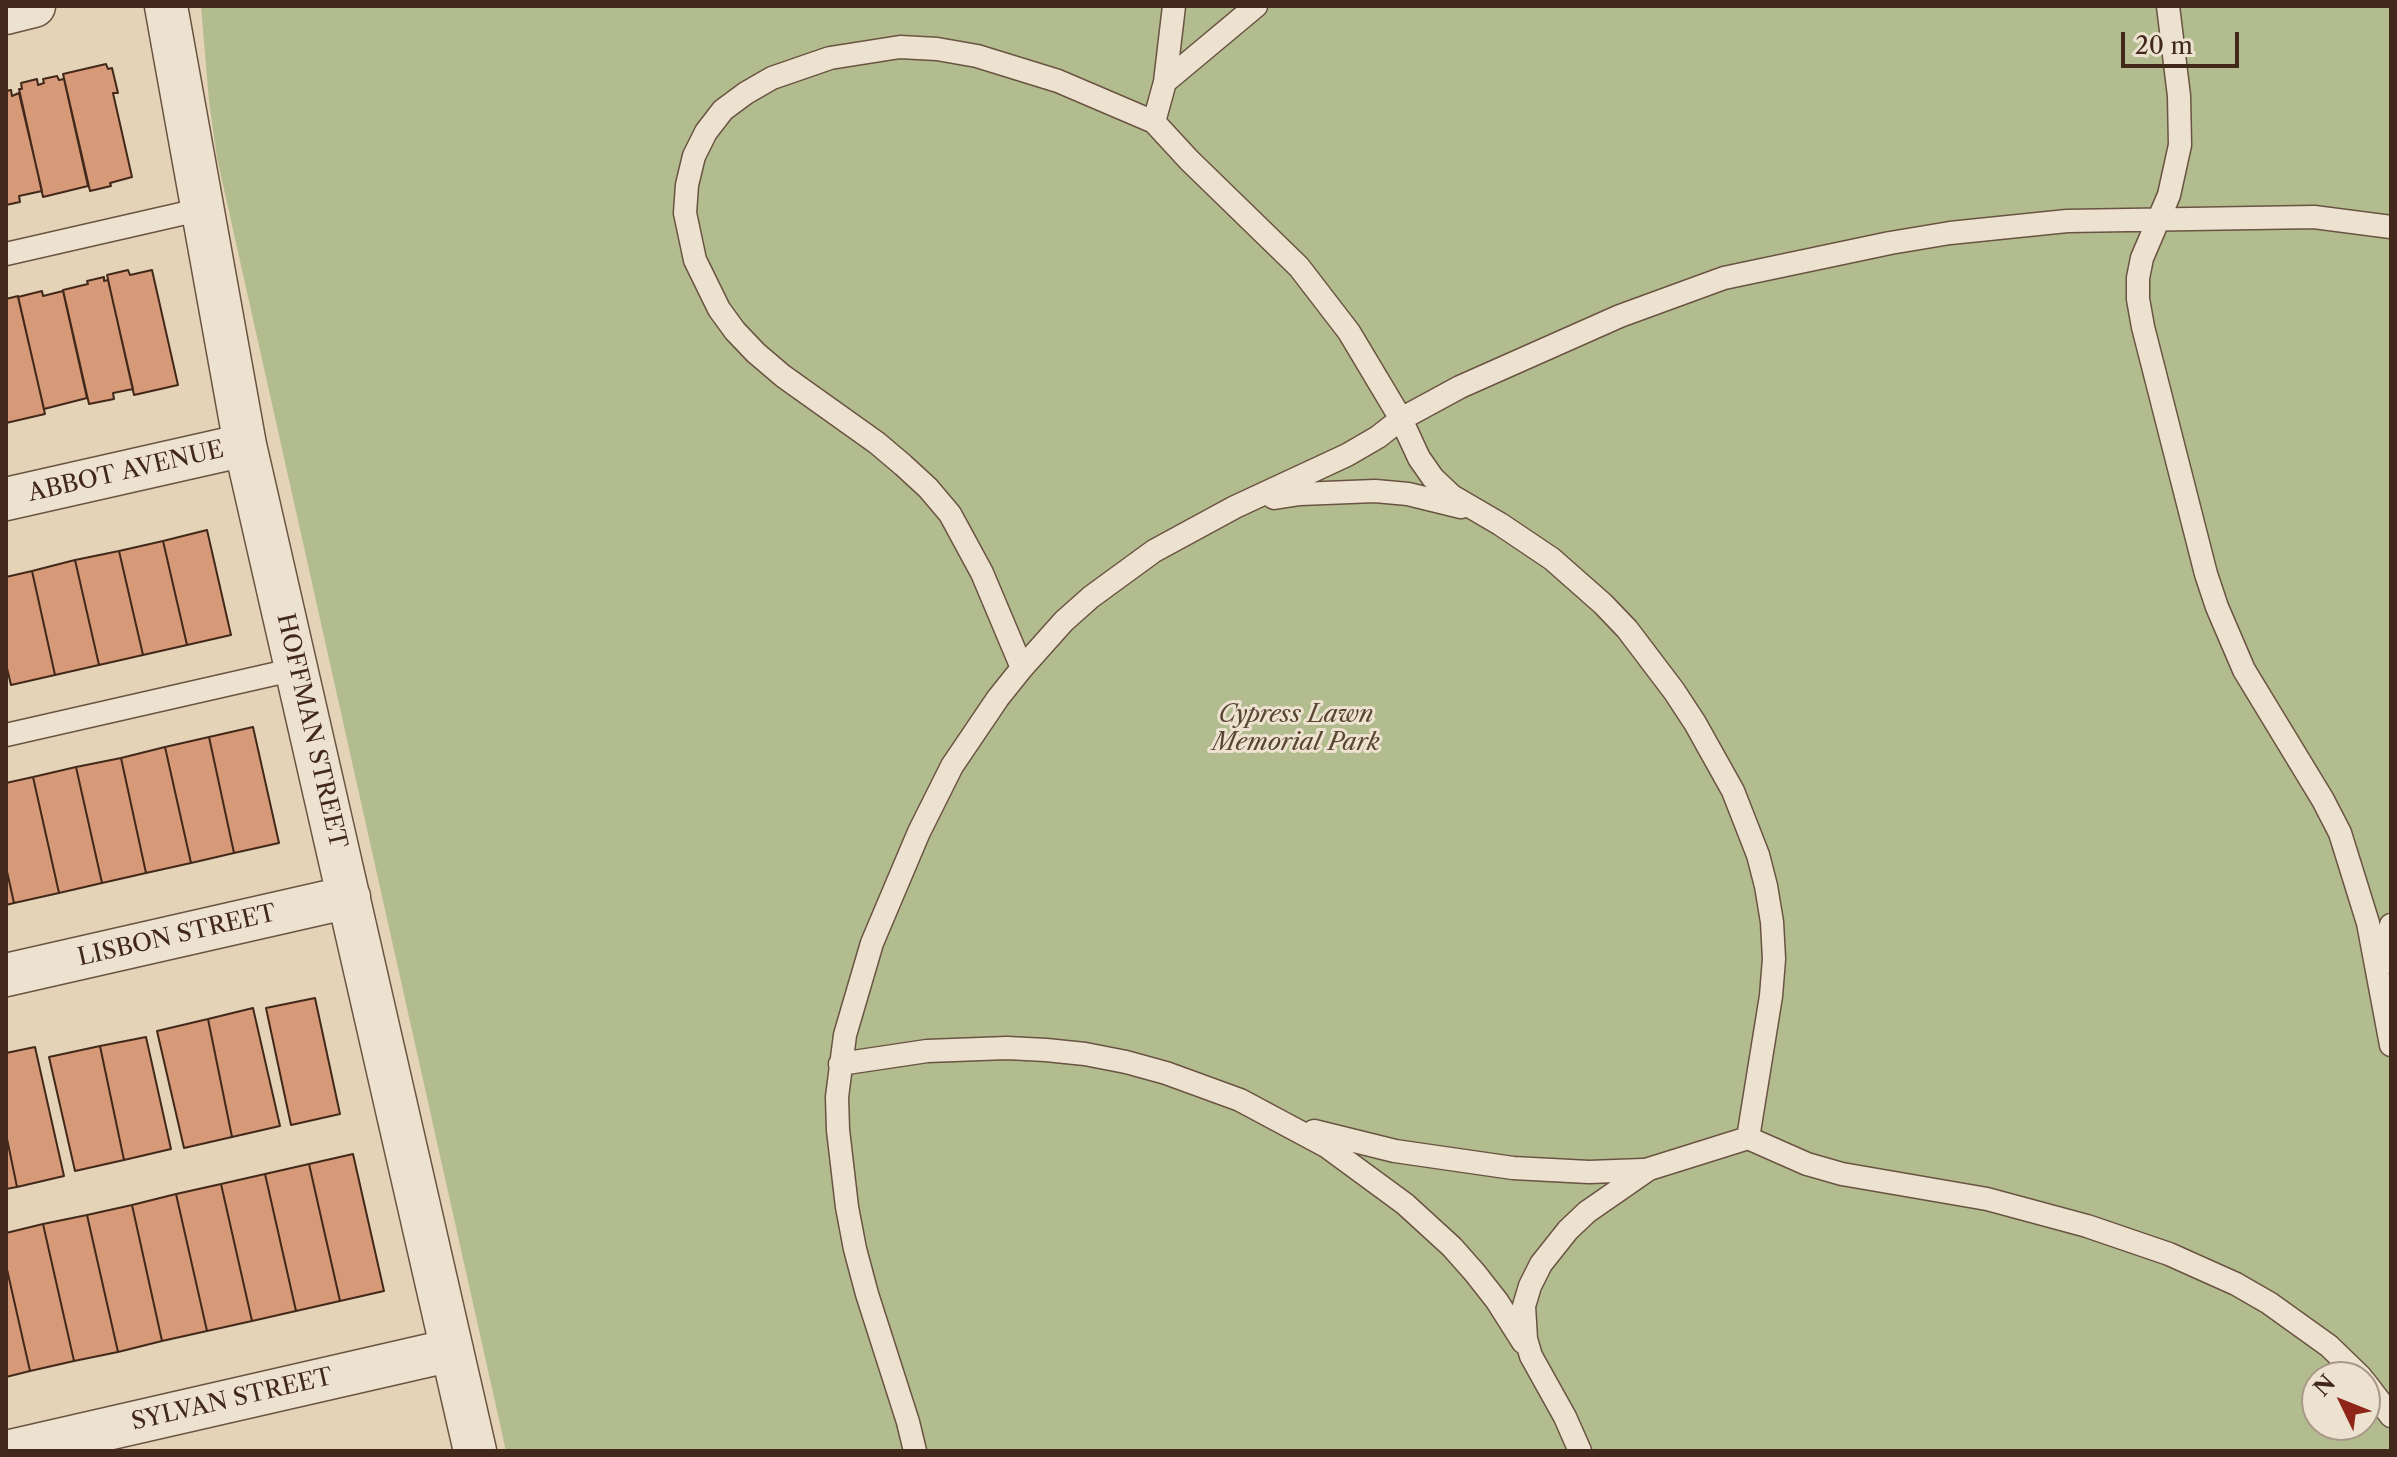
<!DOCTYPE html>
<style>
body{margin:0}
#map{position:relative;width:2397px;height:1457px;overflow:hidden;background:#e4d3b6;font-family:"Libre Caslon Text",serif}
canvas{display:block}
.frame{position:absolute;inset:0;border:8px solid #42281a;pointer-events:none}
.north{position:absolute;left:2301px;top:1361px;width:80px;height:80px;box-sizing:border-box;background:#ede2d0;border:2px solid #a99887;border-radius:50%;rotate:313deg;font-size:22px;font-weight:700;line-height:32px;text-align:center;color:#42281a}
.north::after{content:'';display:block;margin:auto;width:28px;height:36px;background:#8f2418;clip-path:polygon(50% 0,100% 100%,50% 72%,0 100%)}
.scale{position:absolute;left:2121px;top:32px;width:118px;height:36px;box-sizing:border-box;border:4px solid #42281a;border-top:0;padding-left:10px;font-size:24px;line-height:28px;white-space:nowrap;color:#42281a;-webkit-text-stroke:6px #ede2d0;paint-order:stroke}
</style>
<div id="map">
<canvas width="2397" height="1457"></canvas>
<div class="frame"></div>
<div class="north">N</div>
<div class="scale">20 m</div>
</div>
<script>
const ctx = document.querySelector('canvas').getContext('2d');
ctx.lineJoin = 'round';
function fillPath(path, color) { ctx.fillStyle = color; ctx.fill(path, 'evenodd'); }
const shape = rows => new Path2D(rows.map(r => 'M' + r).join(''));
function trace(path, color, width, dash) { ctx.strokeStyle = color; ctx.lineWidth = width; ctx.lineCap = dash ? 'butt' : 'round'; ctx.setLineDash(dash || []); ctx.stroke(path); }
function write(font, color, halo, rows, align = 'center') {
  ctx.font = font + ' "Libre Caslon Text",serif'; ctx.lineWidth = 6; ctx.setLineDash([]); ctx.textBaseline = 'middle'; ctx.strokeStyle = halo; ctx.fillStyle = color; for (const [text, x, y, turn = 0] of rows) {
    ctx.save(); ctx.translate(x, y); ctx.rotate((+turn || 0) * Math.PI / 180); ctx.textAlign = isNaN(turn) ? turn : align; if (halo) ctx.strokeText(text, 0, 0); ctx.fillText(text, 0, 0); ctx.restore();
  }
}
fillPath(shape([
 [201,6,2391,6,2391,1451,506,1451,217,158,209,101],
 [2317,1377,2365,1377,2365,1425,2317,1425]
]), '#b2bc8f');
const building = shape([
 [106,64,108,69,112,68,118,93,113,93,132,177,110,183,111,186,90,191,63,74,106,64],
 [57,76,59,80,64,79,88,186,43,197,19,89,22,89,21,83,37,79,38,85,44,83,43,79,57,76],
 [11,90,12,96,19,93,42,191,19,196,20,202,6,205,6,91,11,90],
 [128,270,130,275,152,270,178,385,134,395,107,275,128,270],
 [104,277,104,281,108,280,133,389,113,393,114,399,89,404,63,290,88,284,87,281,104,277],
 [42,291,43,296,63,291,87,398,44,409,18,297,42,291],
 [18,296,45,414,6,423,6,299,18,296],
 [207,530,231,635,187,645,163,541,207,530],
 [163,541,187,645,143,655,119,551,163,541],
 [119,551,143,655,99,665,75,560,119,551],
 [75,560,99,665,55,675,32,571,75,560],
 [32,571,55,675,11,685,6,664,6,577,32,571],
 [253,727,279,843,234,853,209,737,253,727],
 [209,737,234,853,191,863,165,747,209,737],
 [165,747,191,863,146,873,121,758,165,747],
 [121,758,146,873,102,883,76,767,121,758],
 [76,767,102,883,59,893,33,777,76,767],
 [33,777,59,893,14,903,6,867,6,783,33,777],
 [6,867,14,903,6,905,6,867],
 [315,998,340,1114,291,1125,266,1008,315,998],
 [253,1008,280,1126,232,1137,208,1019,253,1008],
 [208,1019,232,1137,184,1148,157,1031,208,1019],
 [146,1037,171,1149,124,1160,100,1046,146,1037],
 [100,1046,124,1160,75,1171,49,1057,100,1046],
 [35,1047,64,1176,17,1187,6,1134,6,1053,35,1047],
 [6,1134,17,1187,6,1189,6,1134],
 [353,1154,384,1291,340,1301,309,1164,353,1154],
 [309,1164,340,1301,296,1311,265,1174,309,1164],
 [265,1174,296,1311,252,1321,221,1184,265,1174],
 [221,1184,252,1321,207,1331,176,1194,221,1184],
 [176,1194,207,1331,162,1341,132,1205,176,1194],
 [132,1205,162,1341,118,1352,87,1215,132,1205],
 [87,1215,118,1352,74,1361,43,1224,87,1215],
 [43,1224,74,1361,30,1371,6,1265,6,1233,43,1224],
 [6,1265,30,1371,6,1377,6,1265]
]);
fillPath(building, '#d79a78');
trace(building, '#42281a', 2);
const service = shape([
 [2168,6,2179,96,2180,145,2169,195,2142,258,2138,278,2138,299,2143,327,2206,574,2217,607,2244,670,2323,800,2340,833,2368,923,2391,1045],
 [1165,82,1256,6],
 [1154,122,1165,82,1174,6],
 [6,254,203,209],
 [1274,498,1300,494,1375,491,1408,494,1461,507],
 [1022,668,982,573,950,514,928,488,903,465,877,443,783,376,756,353,735,331,719,309,695,260,685,213,687,185,694,156,706,132,723,110,746,93,772,78,830,58,900,47,937,49,977,56,1058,81,1154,122,1189,160,1299,267,1349,332,1401,419,1419,458,1433,478,1452,496,1500,524,1552,559,1603,604,1627,629,1674,691,1695,723,1733,791,1758,855,1766,886,1772,922,1774,959,1771,996,1748,1138],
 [6,735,296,669],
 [2379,968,2391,925],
 [840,1064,927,1051,1007,1048,1046,1050,1085,1054,1126,1062,1166,1073,1240,1100,1326,1146,1405,1204,1452,1247,1475,1273,1497,1301,1523,1342],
 [1314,1131,1395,1151,1513,1168,1589,1172,1643,1170],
 [2365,1382,2391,1416],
 [915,1451,908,1422,867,1294,855,1249,847,1207,838,1130,837,1097,845,1035,872,943,919,832,952,766,998,698,1022,668,1064,621,1091,597,1154,551,1235,507,1347,455,1378,437,1401,419,1460,387,1620,316,1724,278,1890,243,1950,233,2067,221,2314,217,2391,227],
 [1580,1451,1565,1417,1531,1356,1526,1339,1524,1306,1530,1286,1541,1264,1568,1230,1587,1212,1649,1169,1748,1138,1807,1164,1842,1174,1987,1199,2087,1226,2169,1254,2236,1284,2269,1303,2329,1346,2361,1377]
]);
const minor = shape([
 [166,6,245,445,475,1451],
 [6,13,34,6],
 [6,499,245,445],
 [6,975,349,897],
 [11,1451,452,1350]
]);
trace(service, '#6a5341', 25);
trace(minor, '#6a5341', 45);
trace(service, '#ede2d0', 22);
trace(minor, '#ede2d0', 42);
write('24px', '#42281a', '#ede2d0', [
 ["ABBOT AVENUE",126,472,-13],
 ["HOFFMAN STREET",311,731,77],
 ["LISBON STREET",177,936,-13],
 ["SYLVAN STREET",232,1400,-13]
]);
write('italic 24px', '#584631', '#ede2d0', [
 ["Cypress Lawn",1296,715],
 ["Memorial Park",1296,743]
]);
</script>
